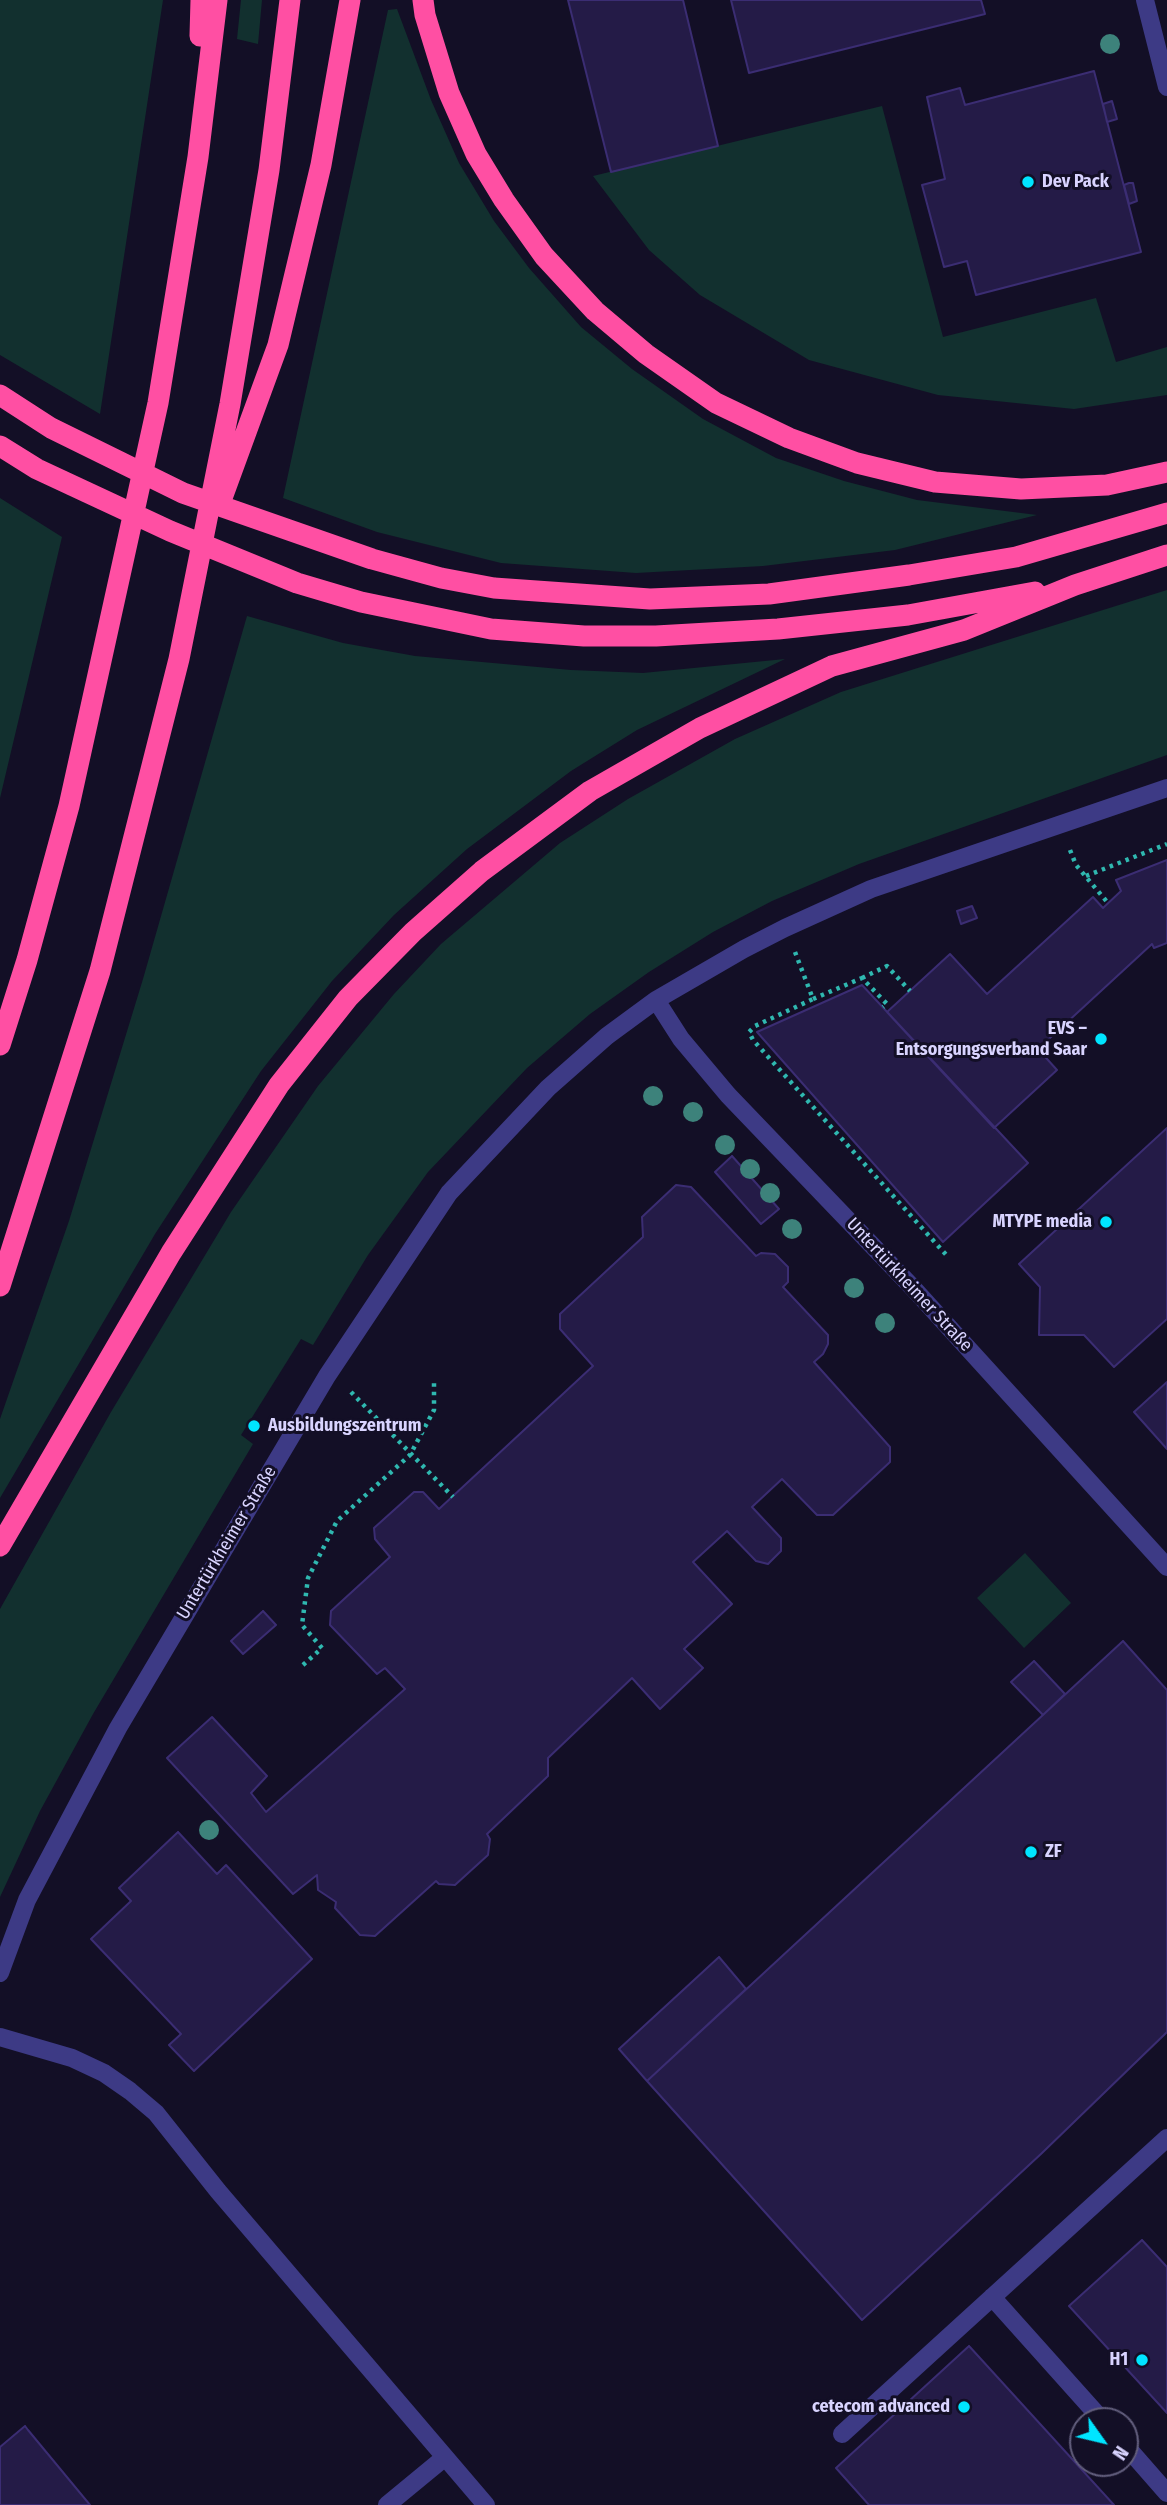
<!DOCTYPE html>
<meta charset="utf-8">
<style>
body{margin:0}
#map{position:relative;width:1167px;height:2505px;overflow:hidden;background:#130f26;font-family:"Fira Sans Condensed",sans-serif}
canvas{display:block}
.north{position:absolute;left:1069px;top:2407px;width:70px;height:70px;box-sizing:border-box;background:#130f26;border:2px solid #625e7d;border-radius:50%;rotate:124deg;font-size:19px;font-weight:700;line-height:28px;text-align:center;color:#d9d4ff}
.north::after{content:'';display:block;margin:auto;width:24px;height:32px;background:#00e5ff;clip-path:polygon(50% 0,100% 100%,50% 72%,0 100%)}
</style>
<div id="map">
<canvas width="1167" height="2505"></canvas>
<div class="north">N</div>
</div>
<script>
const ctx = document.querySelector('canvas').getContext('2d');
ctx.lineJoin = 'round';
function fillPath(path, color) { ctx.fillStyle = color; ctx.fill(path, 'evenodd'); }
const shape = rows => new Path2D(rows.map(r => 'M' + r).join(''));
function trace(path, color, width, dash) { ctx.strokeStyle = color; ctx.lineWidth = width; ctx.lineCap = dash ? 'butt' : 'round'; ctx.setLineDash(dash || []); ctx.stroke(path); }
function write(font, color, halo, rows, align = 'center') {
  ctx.font = font + ' "Fira Sans Condensed",sans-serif'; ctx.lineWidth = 6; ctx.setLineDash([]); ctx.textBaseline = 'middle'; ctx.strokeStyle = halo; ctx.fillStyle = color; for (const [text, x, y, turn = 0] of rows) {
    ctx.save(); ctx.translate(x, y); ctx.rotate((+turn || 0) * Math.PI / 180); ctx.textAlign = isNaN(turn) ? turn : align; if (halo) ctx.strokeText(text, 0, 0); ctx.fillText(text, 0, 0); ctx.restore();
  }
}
fillPath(shape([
 [0,0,163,0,100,414,0,355],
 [241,0,262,0,258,44,237,39],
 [397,9,431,100,459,163,494,221,529,268,581,327,632,369,703,419,776,458,844,481,917,500,1037,515,895,550,763,566,636,573,501,563,377,532,283,498,388,10],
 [882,106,943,337,1096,298,1116,362,1167,347,1167,395,1074,409,938,395,809,360,700,295,649,250,593,176],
 [0,498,62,537,0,798],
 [1167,590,1167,755,859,864,772,901,713,932,649,972,590,1014,527,1068,428,1172,368,1255,313,1345,301,1339,241,1435,253,1444,93,1714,40,1811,0,1897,0,1609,111,1412,231,1212,318,1086,394,994,441,944,560,843,628,799,735,739,841,692],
 [247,616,343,643,415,656,571,670,643,673,785,659,637,730,571,771,467,849,394,915,332,981,261,1071,155,1234,0,1498,0,1419,69,1221,143,979],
 [1025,1553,1071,1603,1024,1648,977,1598]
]), '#12302f');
const building = shape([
 [568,0,683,0,718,146,611,172,568,0],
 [731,0,981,0,985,14,749,73,731,0],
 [1094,71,1141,252,976,295,967,261,944,267,922,185,945,179,927,97,960,88,965,105,1094,71],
 [1112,101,1117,119,1107,122,1103,104,1112,101],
 [1129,183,1133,183,1137,201,1129,204,1124,185,1129,183],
 [1167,860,1167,943,1154,948,1152,944,1038,1049,1057,1070,994,1128,887,1012,950,954,987,994,1093,897,1103,908,1121,891,1116,880,1167,860],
 [972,906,977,918,961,924,957,911,972,906],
 [862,985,1028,1163,943,1242,757,1032,862,985],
 [1167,1128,1167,1319,1114,1367,1084,1335,1039,1335,1040,1287,1019,1264,1167,1128],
 [732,1156,779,1209,761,1224,715,1172,732,1156],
 [676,1185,691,1187,756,1256,761,1253,775,1254,788,1267,788,1282,783,1287,828,1335,828,1344,823,1354,814,1362,890,1447,890,1462,833,1515,817,1515,782,1479,752,1507,781,1538,781,1551,768,1564,756,1561,727,1531,693,1562,732,1604,684,1649,703,1668,660,1709,632,1678,548,1758,548,1776,487,1834,490,1839,488,1855,455,1885,439,1884,436,1881,375,1936,360,1935,335,1908,336,1902,318,1890,317,1875,293,1894,167,1758,212,1717,267,1776,251,1793,266,1812,405,1689,385,1668,377,1674,330,1625,331,1611,390,1557,375,1539,374,1528,414,1492,423,1492,439,1509,593,1366,560,1329,560,1314,643,1237,642,1217,676,1185],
 [1167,1382,1167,1449,1134,1412,1167,1382],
 [263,1611,276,1625,243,1654,231,1641,263,1611],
 [1123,1641,1167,1690,1167,2032,1042,2153,862,2320,647,2081,1123,1641],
 [1034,1661,1065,1694,1043,1715,1011,1682,1034,1661],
 [178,1832,217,1874,226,1865,312,1959,194,2071,169,2045,181,2034,91,1939,131,1901,119,1888,178,1832],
 [719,1957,746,1989,647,2081,619,2049,719,1957],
 [1142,2240,1167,2267,1167,2413,1069,2306,1142,2240],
 [969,2346,1114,2505,869,2505,836,2468,969,2346],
 [25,2426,28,2430,90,2505,0,2505,0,2447,25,2426]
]);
fillPath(building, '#241b47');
trace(building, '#3b2d73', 2);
trace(shape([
 [1070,850,1076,865,1108,903],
 [1086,876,1167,844],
 [795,952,813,999,755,1026,749,1032,753,1040,949,1258],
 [862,978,887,966,910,991],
 [813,999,862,978,887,1004,883,1007],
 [351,1392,453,1497],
 [303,1665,322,1648,302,1625,308,1578,337,1521,410,1455,434,1410,434,1383]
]), '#2fb8b0', 4.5, [3.5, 5]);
trace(shape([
 [0,2037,72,2058,104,2073,130,2091,156,2113,218,2191,486,2505],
 [992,2297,1103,2421],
 [842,2434,1167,2138],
 [1125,2445,1167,2493],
 [387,2505,444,2458]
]), '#3d3a85', 18);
trace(shape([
 [1145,0,1167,87],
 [656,1000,681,1039,728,1095,914,1289,1167,1567],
 [0,1973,27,1900,118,1728,327,1376,449,1193,548,1088,607,1036,656,1000,744,949,785,928,871,889,1167,788]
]), '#3d3a85', 18);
trace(shape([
 [423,0,425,15,449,93,476,154,504,200,544,256,595,311,646,354,716,403,789,438,857,463,935,482,1021,489,1107,485,1167,472],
 [200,36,201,0],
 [0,395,51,428,183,493,372,559,441,578,494,588,650,599,769,594,909,575,1016,557,1167,513],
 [0,446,37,469,170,531,297,583,361,602,491,629,584,636,656,636,778,629,908,615,1035,592],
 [222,498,278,345,321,165,350,0],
 [0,1045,27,960,69,806,158,403,198,157,217,0],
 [0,1286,100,971,179,659,230,404,269,170,290,0],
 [0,1546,171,1253,279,1085,348,998,413,932,482,871,590,791,700,728,832,666,964,630,1075,585,1167,555]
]), '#ff4fa3', 21);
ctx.fillStyle = '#3d827b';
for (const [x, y] of [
 [1110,44],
 [653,1096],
 [693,1112],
 [725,1145],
 [750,1169],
 [770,1193],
 [792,1229],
 [854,1288],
 [885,1323],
 [209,1830]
]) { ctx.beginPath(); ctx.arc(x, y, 10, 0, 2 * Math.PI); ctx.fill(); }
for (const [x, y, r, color] of [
 [1028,182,7,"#00e5ff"],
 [1101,1039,7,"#00e5ff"],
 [1106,1222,7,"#00e5ff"],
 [254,1426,7,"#00e5ff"],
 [1031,1852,7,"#00e5ff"],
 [1142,2360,7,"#00e5ff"],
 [964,2407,7,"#00e5ff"]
]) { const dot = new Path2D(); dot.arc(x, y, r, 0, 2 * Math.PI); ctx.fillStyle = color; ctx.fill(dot); trace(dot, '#130f26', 2.5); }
write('bold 18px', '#d9d4ff', '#130f26', [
 ["Dev Pack",1042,182,"left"],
 ["EVS –",1087,1029],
 ["Entsorgungsverband Saar",1087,1050],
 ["MTYPE media",1092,1222],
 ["Ausbildungszentrum",268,1426,"left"],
 ["ZF",1045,1852,"left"],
 ["H1",1128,2360],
 ["cetecom advanced",950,2407]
], 'right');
write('18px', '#d9d4ff', '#130f26', [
 ["Untertürkheimer Straße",909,1285,47],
 ["Untertürkheimer Straße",227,1543,-59]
]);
</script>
